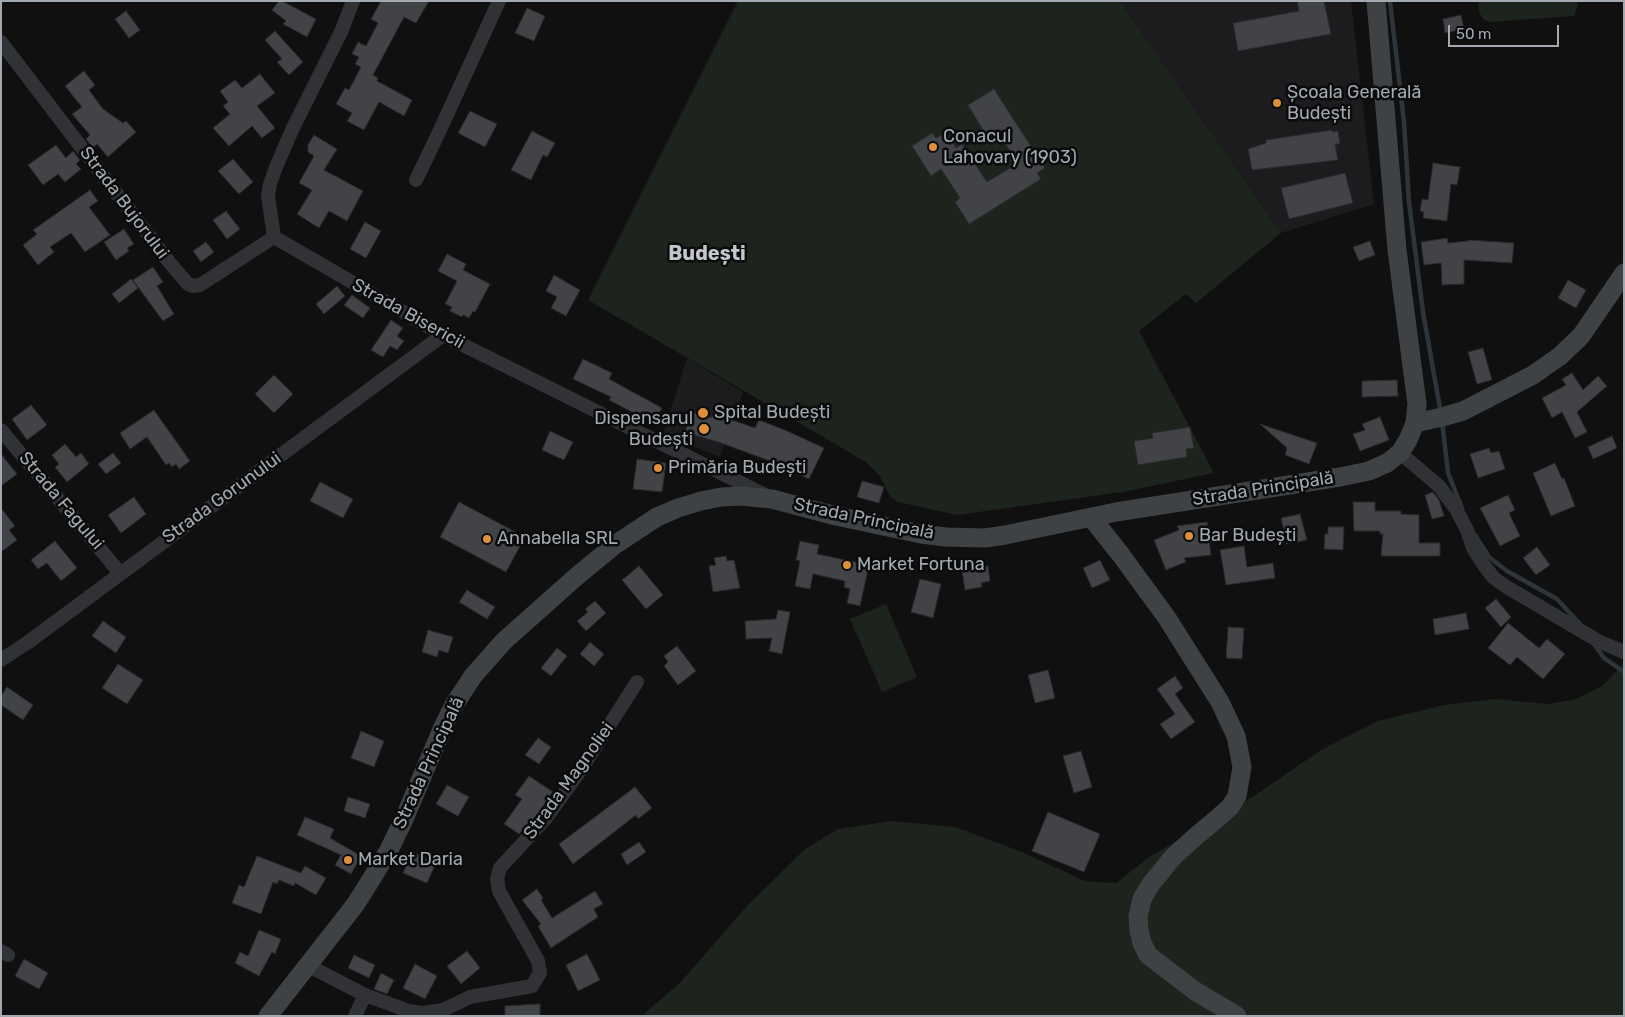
<!DOCTYPE html>
<meta charset="utf-8">
<style>
body{margin:0}
#map{position:relative;width:1625px;height:1017px;overflow:hidden;background:#101011;font-family:Rubik,sans-serif}
canvas{display:block}
.frame{position:absolute;inset:0;border:2px solid #a2a9b0;pointer-events:none}
.scale{position:absolute;left:1448px;top:25px;width:111px;height:22px;box-sizing:border-box;border:2px solid #a2a9b0;border-top:0;padding-left:6px;font-size:15px;line-height:18px;white-space:nowrap;color:#a2a9b0;-webkit-text-stroke:4px #0b0b0c;paint-order:stroke}
</style>
<div id="map">
<canvas width="1625" height="1017"></canvas>
<div class="frame"></div>
<div class="scale">50 m</div>
</div>
<script>
const ctx = document.querySelector('canvas').getContext('2d');
ctx.lineJoin = 'round';
function fillPath(path, color) { ctx.fillStyle = color; ctx.fill(path, 'evenodd'); }
const shape = rows => new Path2D(rows.map(r => 'M' + r).join(''));
function trace(path, color, width, dash) { ctx.strokeStyle = color; ctx.lineWidth = width; ctx.lineCap = dash ? 'butt' : 'round'; ctx.setLineDash(dash || []); ctx.stroke(path); }
function write(font, color, halo, rows, align = 'center') {
  ctx.font = font + ' Rubik,sans-serif'; ctx.lineWidth = 5; ctx.setLineDash([]); ctx.textBaseline = 'middle'; ctx.strokeStyle = halo; ctx.fillStyle = color; for (const [text, x, y, turn = 0] of rows) {
    ctx.save(); ctx.translate(x, y); ctx.rotate((+turn || 0) * Math.PI / 180); ctx.textAlign = isNaN(turn) ? turn : align; if (halo) ctx.strokeText(text, 0, 0); ctx.fillText(text, 0, 0); ctx.restore();
  }
}
fillPath(shape([
 [1120,1,1351,1,1374,204,1281,233],
 [687,358,743,392,720,457,663,434]
]), '#1c1c1e');
fillPath(shape([
 [738,1,1120,1,1281,233,1196,303,1186,294,1139,331,1214,473,1123,492,957,515,898,502,890,496,879,475,866,462,588,300],
 [1478,1,1577,1,1578,6,1574,16,1490,22,1483,19,1479,12],
 [886,604,917,677,882,692,850,619],
 [1624,663,1624,1016,641,1016,679,984,747,906,804,850,838,829,891,821,955,827,1022,852,1085,881,1116,883,1149,857,1251,798,1321,750,1378,721,1444,705,1495,699,1548,704,1576,699,1602,686]
]), '#1d231d');
trace(shape([
 [1390,1,1404,122,1409,202,1423,312,1441,414],
 [1442,421,1448,473,1462,508],
 [1475,535,1489,557,1507,571,1557,599,1580,624],
 [1594,644,1604,658,1624,672]
]), '#2d353a', 4.5);
const building = shape([
 [279,1,282,1,316,19,307,37,283,24,286,21,272,10,279,1],
 [381,1,429,1,416,23,404,17,373,75,378,78,377,81,412,100,404,116,379,102,364,130,347,121,352,113,336,104,345,88,349,90,361,67,355,64,359,57,352,54,358,42,366,46,378,23,371,19,381,1],
 [1297,1,1324,1,1331,34,1238,51,1233,23,1299,11,1297,1],
 [527,8,545,16,534,41,515,33,527,8],
 [126,11,140,30,129,38,115,19,126,11],
 [1461,15,1464,29,1445,33,1443,19,1461,15],
 [275,31,303,62,289,75,277,62,282,59,265,40,275,31],
 [84,71,95,85,89,90,103,109,123,123,126,121,136,132,108,157,97,144,93,148,86,139,90,135,72,114,82,107,65,86,84,71],
 [260,74,275,93,257,106,275,128,262,138,252,126,229,146,213,128,230,114,223,106,228,102,220,91,235,80,242,88,260,74],
 [994,89,1045,168,1037,173,1041,179,969,224,955,202,960,198,941,169,931,176,912,146,932,133,936,138,946,132,956,148,962,144,987,182,1018,163,1002,139,992,145,968,105,994,89],
 [470,111,497,124,485,147,458,133,470,111],
 [1332,130,1332,132,1338,131,1340,144,1335,144,1338,160,1252,170,1248,149,1266,143,1266,140,1332,130],
 [532,131,555,143,547,157,543,155,531,180,511,170,532,131],
 [314,135,337,149,324,170,363,191,347,221,329,211,319,228,297,214,312,190,299,183,314,156,308,152,308,145,314,135],
 [56,145,66,158,73,151,80,160,76,164,81,169,65,182,58,174,43,185,28,165,56,145],
 [233,159,253,182,239,194,218,171,233,159],
 [1433,163,1460,167,1457,185,1451,184,1447,221,1423,218,1424,212,1420,211,1422,199,1428,200,1433,163],
 [1345,173,1353,203,1289,219,1281,188,1345,173],
 [90,190,98,201,89,207,110,235,85,252,71,233,50,247,54,252,38,265,23,245,37,234,33,230,90,190],
 [226,211,240,229,227,239,213,220,226,211],
 [365,222,381,231,366,258,350,249,365,222],
 [124,229,134,244,127,248,129,251,116,260,104,242,124,229],
 [1447,238,1448,243,1468,241,1469,240,1514,243,1512,263,1464,260,1464,284,1442,285,1441,263,1424,265,1421,242,1447,238],
 [1370,241,1375,255,1359,261,1353,247,1370,241],
 [206,242,214,252,201,262,193,251,206,242],
 [447,254,466,264,463,270,490,284,475,312,473,311,469,318,463,315,462,317,450,311,452,307,445,304,457,281,438,271,447,254],
 [153,267,163,282,157,286,174,314,163,321,133,280,153,267],
 [554,275,580,290,566,316,551,308,557,297,546,291,554,275],
 [131,279,138,288,119,303,112,294,131,279],
 [1568,280,1586,290,1576,308,1558,298,1568,280],
 [337,286,345,296,324,314,316,304,337,286],
 [352,295,370,308,363,318,344,305,352,295],
 [391,320,403,328,397,336,404,341,397,350,390,346,383,357,371,350,391,320],
 [1483,348,1492,380,1477,384,1468,352,1483,348],
 [583,359,612,373,609,379,662,408,653,423,609,400,611,397,573,379,583,359],
 [1572,373,1583,390,1598,376,1607,386,1577,412,1587,432,1575,438,1562,412,1552,418,1542,398,1566,385,1562,379,1572,373],
 [274,375,293,394,274,413,255,394,274,375],
 [1397,380,1398,396,1362,397,1362,381,1397,380],
 [31,405,47,425,27,440,12,419,31,405],
 [714,408,728,412,726,418,755,428,759,420,787,431,824,448,809,479,773,462,721,443,685,432,691,412,711,418,714,408],
 [154,410,190,461,179,469,176,464,172,467,169,463,166,465,147,437,130,449,120,433,154,410],
 [1380,417,1389,440,1360,451,1353,434,1365,430,1362,424,1380,417],
 [1260,424,1317,443,1309,464,1285,455,1287,448,1260,424],
 [1190,427,1194,448,1186,449,1187,457,1138,465,1134,441,1153,438,1152,433,1190,427],
 [550,431,573,442,564,460,542,450,550,431],
 [1612,436,1617,448,1593,459,1588,447,1612,436],
 [65,444,76,457,81,453,89,464,67,482,55,467,59,464,52,455,65,444],
 [1489,448,1491,453,1499,451,1505,469,1478,478,1470,454,1489,448],
 [113,453,121,463,106,474,98,464,113,453],
 [1,454,17,474,1,486,1,454],
 [637,459,666,463,662,492,633,489,637,459],
 [1555,463,1562,479,1564,478,1575,506,1551,516,1533,473,1555,463],
 [862,481,884,487,879,503,857,497,862,481],
 [320,482,353,499,343,518,310,501,320,482],
 [1433,492,1439,500,1444,516,1432,519,1425,495,1433,492],
 [1508,495,1515,510,1509,513,1520,536,1500,546,1480,508,1508,495],
 [134,497,146,514,121,533,108,515,134,497],
 [459,502,525,537,506,572,440,537,459,502],
 [1353,502,1375,502,1375,511,1401,511,1401,514,1419,515,1419,543,1440,543,1440,556,1381,556,1383,534,1380,534,1380,531,1354,531,1353,502],
 [1,508,15,526,9,530,17,540,1,552,1,508],
 [1300,514,1307,540,1287,544,1281,518,1300,514],
 [1207,522,1211,555,1184,558,1186,562,1166,570,1154,540,1179,530,1177,526,1207,522],
 [1328,527,1344,527,1343,550,1324,549,1325,534,1328,534,1328,527],
 [55,541,77,568,61,581,47,563,38,569,31,560,55,541],
 [800,541,819,545,817,554,869,565,860,606,847,603,850,589,844,587,845,581,813,574,810,589,795,586,800,561,796,560,800,541],
 [1244,546,1247,567,1273,563,1275,578,1226,585,1220,550,1244,546],
 [1537,547,1550,565,1536,575,1523,558,1537,547],
 [726,556,727,561,734,560,740,588,713,592,709,566,716,565,714,558,726,556],
 [1100,560,1110,580,1092,588,1083,568,1100,560],
 [639,566,663,595,646,609,622,580,639,566],
 [988,566,990,581,981,583,982,587,965,590,962,570,988,566],
 [920,579,941,584,933,618,911,612,920,579],
 [467,590,495,607,487,619,459,602,467,590],
 [1496,599,1511,617,1501,627,1485,608,1496,599],
 [595,601,606,613,586,631,577,621,588,612,585,609,595,601],
 [778,610,790,612,782,654,769,651,772,638,746,639,745,621,776,619,778,610],
 [1466,613,1469,629,1435,635,1433,619,1466,613],
 [103,621,126,637,116,653,92,636,103,621],
 [1508,623,1539,648,1547,639,1565,654,1543,679,1517,657,1510,665,1488,648,1508,623],
 [1228,627,1244,628,1242,659,1226,658,1228,627],
 [428,630,453,637,448,653,439,650,437,657,422,652,428,630],
 [590,642,604,654,594,666,580,654,590,642],
 [677,646,696,671,678,685,664,666,668,662,664,656,677,646],
 [557,648,567,656,551,676,541,668,557,648],
 [118,664,143,680,127,704,102,688,118,664],
 [1048,670,1055,698,1035,703,1028,675,1048,670],
 [1175,676,1183,688,1175,694,1195,722,1171,739,1160,724,1175,714,1157,689,1175,676],
 [7,687,33,705,23,720,1,705,1,696,7,687],
 [361,731,384,741,374,767,351,758,361,731],
 [538,738,551,747,539,764,525,755,538,738],
 [1081,751,1092,787,1074,793,1063,756,1081,751],
 [529,776,553,792,537,815,519,834,504,824,522,799,515,795,529,776],
 [447,785,469,797,458,816,436,804,447,785],
 [635,787,652,808,638,819,636,815,573,864,559,844,635,787],
 [348,797,370,804,365,818,344,811,348,797],
 [1048,812,1100,834,1084,872,1032,851,1048,812],
 [305,817,334,829,330,838,361,856,351,874,335,865,341,855,297,835,305,817],
 [639,842,646,852,627,865,621,854,639,842],
 [413,852,436,863,427,883,403,873,413,852],
 [257,856,301,873,305,866,326,878,316,895,295,883,294,886,279,880,277,884,273,882,261,914,232,903,239,885,244,887,257,856],
 [537,889,543,898,541,900,552,918,595,891,603,904,594,909,598,917,551,948,538,926,541,924,522,900,537,889],
 [259,930,281,939,275,954,272,952,259,976,235,963,240,952,248,956,259,930],
 [467,951,480,968,461,984,447,966,467,951],
 [587,954,600,980,578,991,566,965,587,954],
 [354,955,375,965,369,978,348,968,354,955],
 [24,959,48,973,39,989,15,976,24,959],
 [415,964,437,976,425,999,403,988,415,964],
 [381,973,394,980,387,994,374,989,381,973],
 [540,1004,540,1016,505,1016,505,1006,540,1004]
]);
fillPath(building, '#414346');
trace(building, '#2a2a2d', 1);
trace(shape([
 [353,1,341,32,292,130,276,167,270,184,268,195,274,237,443,335,765,495],
 [1,42,169,262,188,284,194,286,200,285,274,237],
 [416,180,440,130,499,1],
 [1,430,120,573],
 [1400,453,1439,486,1456,509,1467,530,1473,548,1483,564,1493,577,1505,586,1600,642,1624,652],
 [1,660,27,643,443,335],
 [1,951,8,955],
 [307,965,365,995,409,1011,422,1013,443,1010,470,997,532,986,540,973,538,961,499,891,497,879,500,868,546,818,580,771,637,682],
 [355,1016,365,995]
]), '#313235', 14);
trace(shape([
 [1415,423,1442,417,1463,411,1533,375,1560,356,1581,336,1624,273],
 [1091,517,1121,555,1167,618,1220,702,1236,736,1242,767,1237,796,1230,807,1219,817,1195,837,1173,857,1151,884,1142,899,1138,916,1139,930,1142,943,1148,955,1195,991,1237,1016],
 [268,1016,355,905,369,883,389,850,404,819,443,727,454,705,473,676,504,641,577,576,616,544,657,517,678,508,701,501,721,497,741,496,772,499,836,516,921,534,946,537,985,538,1005,535,1116,512,1340,477,1369,471,1387,463,1400,453,1408,440,1415,423,1417,404,1397,250,1376,1]
]), '#3f4245', 19);
for (const [x, y, r, color] of [
 [1277,103,5,"#de8f3b"],
 [933,147,5,"#de8f3b"],
 [703,413,6,"#de8f3b"],
 [704,429,6,"#de8f3b"],
 [658,468,5,"#de8f3b"],
 [1189,536,5,"#de8f3b"],
 [487,539,5,"#de8f3b"],
 [847,565,5,"#de8f3b"],
 [348,860,5,"#de8f3b"]
]) { const dot = new Path2D(); dot.arc(x, y, r, 0, 2 * Math.PI); ctx.fillStyle = color; ctx.fill(dot); trace(dot, '#0b0b0c', 2); }
write('18px', '#a2a9b0', '#0b0b0c', [
 ["Școala Generală",1287,93],
 ["Budești",1287,114],
 ["Conacul",943,137],
 ["Lahovary (1903)",943,158],
 ["Spital Budești",714,413],
 ["Dispensarul",693,419,"right"],
 ["Budești",693,440,"right"],
 ["Primăria Budești",668,468],
 ["Bar Budești",1199,536],
 ["Annabella SRL",497,539],
 ["Market Fortuna",857,565],
 ["Market Daria",358,860]
], 'left');
write('18px', '#a2a9b0', '#0b0b0c', [
 ["Strada Bujorului",124,203,53],
 ["Strada Bisericii",408,314,29],
 ["Strada Principală",1263,489,-9],
 ["Strada Gorunului",222,498,-36],
 ["Strada Fagului",61,501,50],
 ["Strada Principală",864,519,12],
 ["Strada Principală",429,763,-65],
 ["Strada Magnoliei",569,781,-54]
]);
write('bold 20px', '#c3c7cd', '#0b0b0c', [
 ["Budești",707,254]
]);
</script>
